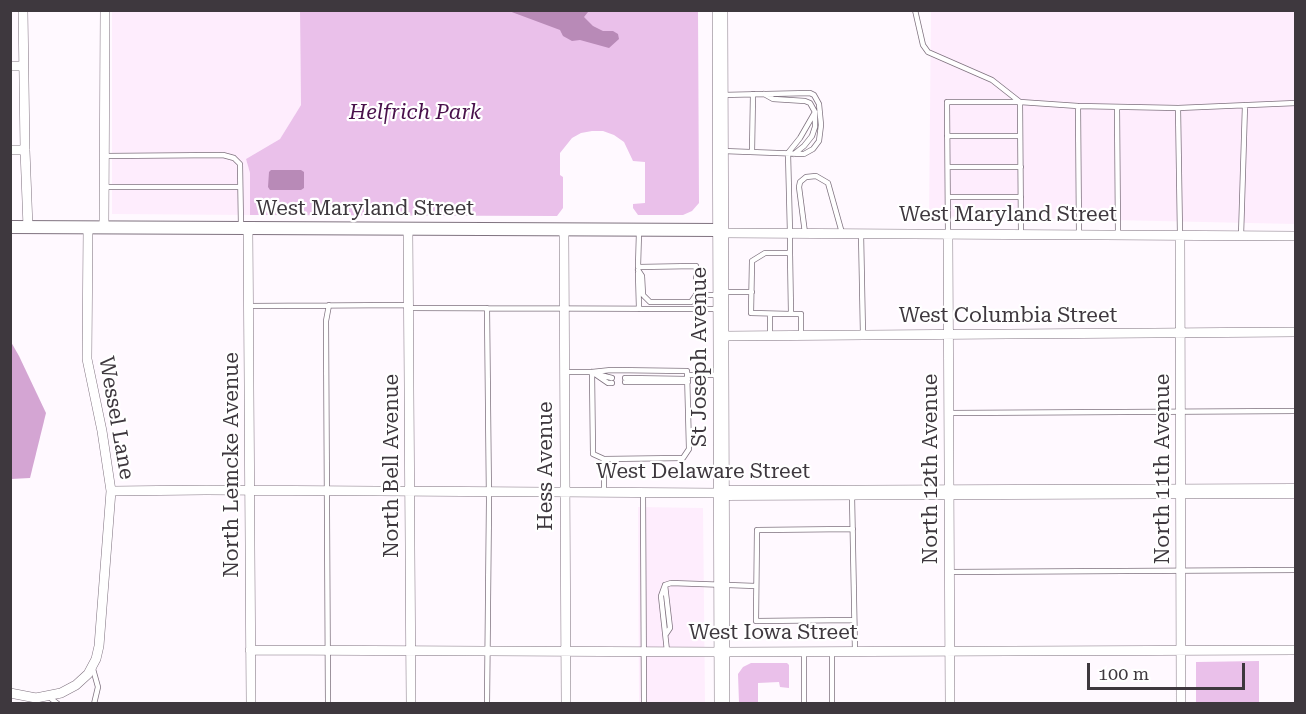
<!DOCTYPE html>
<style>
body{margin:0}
#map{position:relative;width:1306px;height:714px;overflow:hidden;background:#fff9ff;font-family:"Roboto Serif",serif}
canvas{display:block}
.frame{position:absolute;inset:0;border:12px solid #3e383e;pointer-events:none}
.scale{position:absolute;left:1087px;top:663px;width:158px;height:27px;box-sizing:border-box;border:3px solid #3e383e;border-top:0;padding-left:8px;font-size:18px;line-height:21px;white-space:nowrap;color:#3e383e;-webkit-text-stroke:4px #fff;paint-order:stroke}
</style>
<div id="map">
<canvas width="1306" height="714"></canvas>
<div class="frame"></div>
<div class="scale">100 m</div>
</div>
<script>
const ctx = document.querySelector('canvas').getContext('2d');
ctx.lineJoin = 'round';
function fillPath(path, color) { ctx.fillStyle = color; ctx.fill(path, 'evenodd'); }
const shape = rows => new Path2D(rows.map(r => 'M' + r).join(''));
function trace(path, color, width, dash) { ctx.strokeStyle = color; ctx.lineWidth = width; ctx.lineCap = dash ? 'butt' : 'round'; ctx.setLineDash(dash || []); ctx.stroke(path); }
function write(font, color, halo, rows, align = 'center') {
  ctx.font = font + ' "Roboto Serif",serif'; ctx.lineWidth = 4.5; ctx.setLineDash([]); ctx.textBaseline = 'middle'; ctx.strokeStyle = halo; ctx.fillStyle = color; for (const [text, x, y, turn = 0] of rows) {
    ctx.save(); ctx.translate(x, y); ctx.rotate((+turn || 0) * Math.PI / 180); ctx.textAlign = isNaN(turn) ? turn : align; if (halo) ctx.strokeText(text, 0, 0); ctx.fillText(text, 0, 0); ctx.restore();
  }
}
fillPath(shape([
 [112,11,300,11,301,105,280,139,246,159,250,173,250,215,112,214],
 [931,11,1295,11,1295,224,929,216],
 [638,507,703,508,705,703,639,703]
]), '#feedfd');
fillPath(shape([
 [300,11,698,11,699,203,692,211,683,215,638,215,633,208,633,204,645,203,645,162,633,161,624,142,614,135,603,131,592,131,581,133,572,138,560,153,560,175,563,177,563,208,557,216,250,215,250,173,246,159,280,139,301,105],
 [1259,661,1259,703,1196,703,1196,662],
 [751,663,787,663,789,665,789,688,780,687,779,682,758,683,758,703,739,703,738,674,743,667]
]), '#eac0ea');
fillPath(shape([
 [11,342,19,356,46,413,30,478,11,479]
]), '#d4a5d3');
fillPath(shape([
 [509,11,586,11,588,12,584,17,593,26,603,31,613,31,618,34,619,39,609,48,580,40,572,41,563,36,560,30],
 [271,170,301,170,304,172,304,188,301,190,270,190,268,187,269,172]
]), '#b88ab7');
const service = shape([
 [915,10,923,45,928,52,992,80,1020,102],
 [764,94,773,99,805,101,810,103,815,112,815,127,812,136,804,146,794,154],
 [722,95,810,93,814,95,819,104,821,125,819,141,813,149,804,154,723,151],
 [1117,107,1118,234],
 [1178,108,1180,235],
 [947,136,1020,136],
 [752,152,753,94],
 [105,156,223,155,234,158,240,164,241,227],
 [948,167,1021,167],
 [105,187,240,187],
 [948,197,1021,197],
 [639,232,638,267,696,266,696,295,720,295],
 [805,233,799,187,800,182,806,177,816,176,828,183,842,233],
 [861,233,863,335],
 [1021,233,1020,102,1078,106],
 [948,234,947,102,1020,102],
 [1079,234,1078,106,1178,108,1296,103],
 [1241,236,1245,105],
 [790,253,765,253,752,261,751,313,791,314,790,253,790,233,788,153,800,138,815,112],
 [638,270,642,276,643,295,650,302,691,302,696,295],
 [638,273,639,309],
 [723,292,752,292],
 [249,306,408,305],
 [409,308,718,309],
 [770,314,770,335],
 [791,314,801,314,801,334],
 [565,372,592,372,611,370,687,371,689,449,683,458,604,459,593,454,592,372],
 [592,372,608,383,612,383],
 [600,375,612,378],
 [687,375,718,375],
 [625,378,688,379],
 [625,382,688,382],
 [949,413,1296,411],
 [604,459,604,492],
 [643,493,644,704],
 [852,496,855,651],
 [853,529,757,530,756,621,854,620],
 [950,572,1296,570],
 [665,585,670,628,666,634],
 [667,651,661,596,665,585,671,583,756,586],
 [804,652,804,704],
 [832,652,832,704],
 [93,669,98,687,94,704],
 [49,697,58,704],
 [328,704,326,321,329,305],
 [487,704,489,501,487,308]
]);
const minor = shape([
 [23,10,25,150,28,227],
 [10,66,23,66],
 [10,150,25,150],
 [104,227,105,10],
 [248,227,251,704],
 [408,229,411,704],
 [564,229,566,704],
 [720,233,1296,236],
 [948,234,950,704],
 [1180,235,1181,704],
 [721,336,1296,332],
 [111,491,206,490,722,493],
 [250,650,723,652,1296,650],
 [10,693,36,698,61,693,76,685,88,674,96,659,99,646,111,491,102,431,87,359,88,227]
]);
const tertiary = shape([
 [10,227,720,230]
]);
const secondary = shape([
 [722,493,1296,491]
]);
const primary = shape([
 [720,10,722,704]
]);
trace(service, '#7f727f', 6);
trace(minor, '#7f727f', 10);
trace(tertiary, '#7f727f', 14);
trace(secondary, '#7f727f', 15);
trace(primary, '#7f727f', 16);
trace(service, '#fff', 4.5);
trace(minor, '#fff', 9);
trace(tertiary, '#fff', 12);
trace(secondary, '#fff', 14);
trace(primary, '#fff', 15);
write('italic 21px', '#49114b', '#fff', [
 ["Helfrich Park",415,113]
]);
write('21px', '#3e383e', '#fff', [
 ["West Maryland Street",365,209],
 ["West Maryland Street",1008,215],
 ["West Columbia Street",1008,316],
 ["St Joseph Avenue",700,357,-90],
 ["Wessel Lane",116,418,80],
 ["North Lemcke Avenue",232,465,-90],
 ["North Bell Avenue",392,466,-90],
 ["Hess Avenue",546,466,-90],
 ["North 12th Avenue",931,469,-90],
 ["North 11th Avenue",1163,469,-90],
 ["West Delaware Street",703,472],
 ["West Iowa Street",773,633]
]);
</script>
